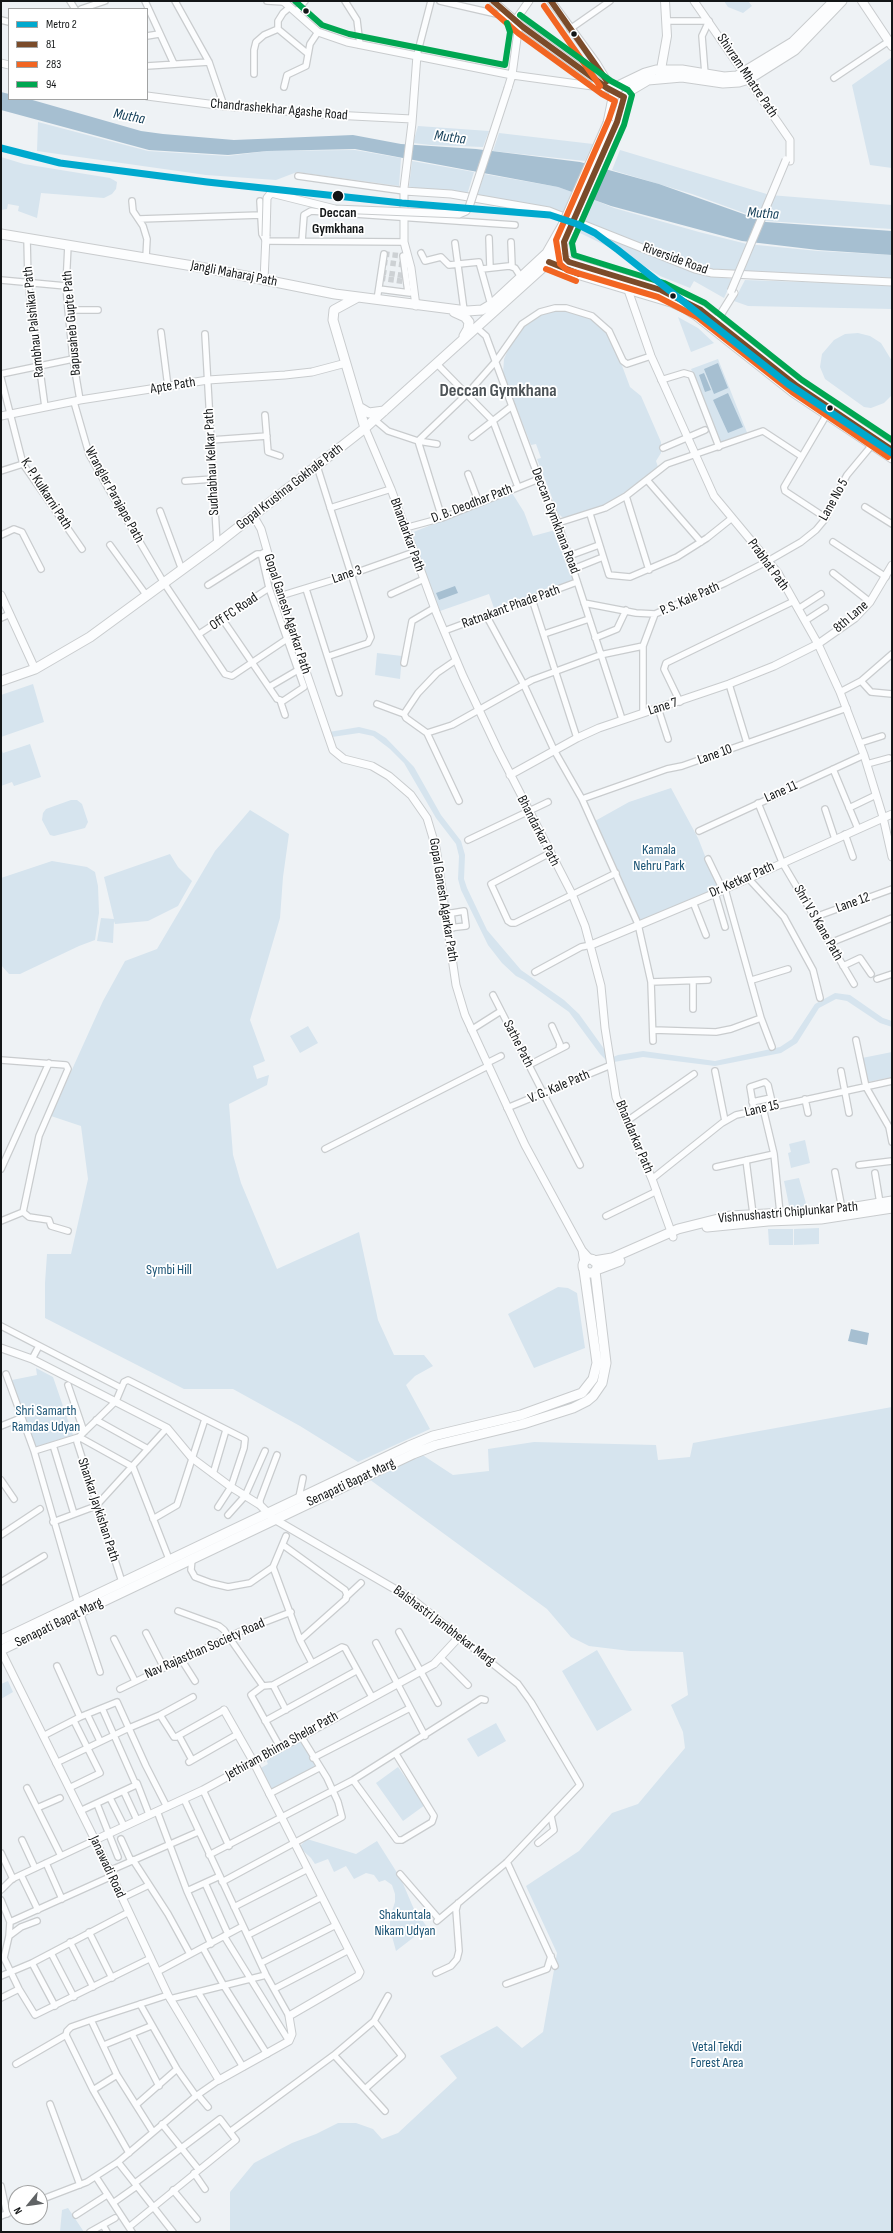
<!DOCTYPE html>
<style>
body{margin:0}
#map{position:relative;width:893px;height:2233px;overflow:hidden;background:#eef2f5;font-family:"Sofia Sans Condensed",sans-serif}
canvas{display:block}
.frame{position:absolute;inset:0;border:2px solid #131617;pointer-events:none}
.legend{position:absolute;left:8px;top:8px;width:140px;height:92px;box-sizing:border-box;background:#fff;border:1px solid #a1a2a2;margin:0;padding:5px 7px;list-style:none;font-size:12px;color:#131617}
.legend li{display:flex;align-items:center;gap:8px;height:20px}
.legend b{width:20px;border:1px solid #a1a2a2}
.north{position:absolute;left:8px;top:2185px;width:40px;height:40px;box-sizing:border-box;background:#fff;border:1px solid #a1a2a2;border-radius:50%;rotate:241deg;font-size:11px;font-weight:700;line-height:16px;text-align:center;color:#131617}
.north::after{content:'';display:block;margin:auto;width:14px;height:18px;background:#606365;clip-path:polygon(50% 0,100% 100%,50% 72%,0 100%)}
</style>
<div id="map">
<canvas width="893" height="2233"></canvas>
<div class="frame"></div>
<ul class="legend">
<li><b style="height:5px;background:#00a9ce"></b>Metro 2</li>
<li><b style="height:5px;background:#7a4b2a"></b>81</li>
<li><b style="height:5px;background:#f26522"></b>283</li>
<li><b style="height:5px;background:#00a651"></b>94</li>
</ul>
<div class="north">N</div>
</div>
<script>
const ctx = document.querySelector('canvas').getContext('2d');
ctx.lineJoin = 'round';
function fillPath(path, color) { ctx.fillStyle = color; ctx.fill(path, 'evenodd'); }
const shape = rows => new Path2D(rows.map(r => 'M' + r).join(''));
function trace(path, color, width, dash) { ctx.strokeStyle = color; ctx.lineWidth = width; ctx.lineCap = dash ? 'butt' : 'round'; ctx.setLineDash(dash || []); ctx.stroke(path); }
function write(font, color, halo, rows, align = 'center') {
  ctx.font = font + ' "Sofia Sans Condensed",sans-serif'; ctx.lineWidth = 3.5; ctx.setLineDash([]); ctx.textBaseline = 'middle'; ctx.strokeStyle = halo; ctx.fillStyle = color; for (const [text, x, y, turn = 0] of rows) {
    ctx.save(); ctx.translate(x, y); ctx.rotate((+turn || 0) * Math.PI / 180); ctx.textAlign = isNaN(turn) ? turn : align; if (halo) ctx.strokeText(text, 0, 0); ctx.fillText(text, 0, 0); ctx.restore();
  }
}
fillPath(shape([
 [724,1,748,1,752,6,743,13,728,7],
 [892,57,892,168,870,165,852,85],
 [38,122,148,151,228,156,267,151,355,150,401,158,399,186,297,172,276,180,206,175,37,151],
 [418,126,489,131,483,147,431,145,413,143],
 [499,133,593,144,585,161,493,151],
 [620,150,770,195,892,205,892,229,766,221,692,194,612,170],
 [1,157,24,164,110,178,117,182,116,189,112,194,104,198,41,193,37,218,18,211,19,206,8,204,7,209,1,210],
 [412,161,474,172,467,195,409,187],
 [484,174,558,187,572,192,563,213,477,196],
 [592,199,614,208,699,232,747,244,818,251,892,255,892,279,702,269,582,223],
 [581,224,713,276,733,279,724,298,694,281,690,288,660,276,633,259,578,232],
 [745,280,892,285,892,309,748,306,734,301],
 [561,308,591,317,611,336,630,387,641,396,661,442,661,453,656,461,658,467,606,506,568,518,563,518,558,513,537,459,541,458,536,444,531,445,503,373,504,359,513,338,531,318],
 [678,317,698,328,714,343,691,352],
 [858,333,870,336,881,343,892,361,892,395,884,403,871,408,864,407,825,379,820,367,822,354,834,340,845,334],
 [718,359,748,435,722,445,691,369],
 [512,493,524,512,533,536,559,529,576,581,495,611,489,594,440,611,411,533],
 [377,653,402,656,400,679,375,675],
 [33,684,44,722,1,737,1,695],
 [359,727,375,731,386,738,414,767,441,815,461,841,465,855,464,879,467,888,487,930,521,970,564,1000,579,1014,607,1053,608,1062,600,1054,569,1012,524,980,516,976,502,963,488,945,461,890,458,879,459,856,456,844,436,818,404,763,390,749,373,736,359,733,332,737,329,732],
 [30,744,41,777,14,786,12,782,1,786,1,749,3,753],
 [671,788,698,838,718,889,641,923,595,821,629,802],
 [71,800,77,800,82,804,88,822,85,828,54,836,50,835,42,820,43,813,46,809],
 [250,810,289,834,283,877,280,918,250,1020,265,1061,253,1066,257,1079,269,1075,267,1085,229,1104,233,1155,241,1183,277,1269,359,1232,378,1320,394,1355,424,1355,433,1366,415,1376,406,1385,430,1429,358,1462,300,1426,233,1389,184,1389,45,1318,45,1283,47,1254,71,1254,88,1179,81,1126,51,1116,103,1001,125,961,157,949,215,851],
 [170,854,178,867,192,881,178,906,148,921,115,924,114,921,113,943,97,941,101,918,114,919,104,877],
 [52,861,87,867,95,872,98,886,99,913,95,940,79,946,20,974,9,974,1,965,1,878],
 [835,993,850,995,883,1018,892,1021,892,1027,880,1023,847,1001,836,999,819,1008,797,1043,781,1053,715,1066,643,1057,614,1062,613,1057,618,1055,643,1051,715,1061,780,1047,792,1039,815,1004],
 [308,1026,318,1043,300,1053,290,1036],
 [892,1052,892,1077,868,1082,862,1058],
 [805,1140,810,1163,791,1168,788,1153,791,1152,789,1144],
 [799,1178,807,1207,790,1210,784,1181],
 [819,1228,819,1244,794,1245,794,1229],
 [768,1229,793,1229,793,1245,769,1245],
 [558,1287,568,1288,577,1293,585,1348,534,1368,508,1314],
 [36,1368,53,1377,73,1435,33,1448,12,1380,37,1375],
 [892,1407,892,2232,230,2232,230,2192,254,2163,292,2143,316,2134,338,2123,356,2123,373,2129,382,2139,398,2133,457,2078,440,2056,497,2026,522,2048,543,2032,557,1953,526,1886,579,1851,612,1813,638,1804,685,1748,683,1732,671,1705,688,1695,683,1652,630,1651,589,1646,571,1637,547,1609,369,1479,421,1454,453,1475,489,1471,488,1449,534,1442,656,1445,658,1460,690,1457,693,1443],
 [597,1650,632,1710,597,1731,562,1671],
 [8,1681,13,1692,1,1699,1,1684],
 [496,1723,506,1741,478,1757,467,1739],
 [301,1738,316,1766,268,1791,257,1770,268,1764,265,1757],
 [398,1767,425,1805,403,1821,376,1783],
 [307,1839,356,1854,377,1841,401,1879,413,1907,427,1927,396,1951,390,1929,390,1917,395,1902,395,1894,392,1885,385,1880,379,1882,374,1875,366,1873,354,1879,346,1866,334,1872,328,1859,315,1864,311,1858,299,1847],
 [68,2208,84,2232,60,2232,62,2210]
]), '#d6e4ee');
fillPath(shape([
 [1,92,9,94,9,99,29,99,141,131,163,134,234,140,353,135,401,144,476,149,580,162,659,184,766,222,892,231,892,255,818,250,742,241,611,206,558,187,355,149,267,151,228,155,149,150,1,110],
 [718,363,728,388,714,394,704,369],
 [704,373,711,390,705,392,699,375],
 [728,393,743,427,728,433,713,400],
 [455,586,458,593,439,600,436,593],
 [851,1329,869,1333,867,1345,848,1341]
]), '#a6bfd1');
trace(shape([
 [384,254,403,256],
 [382,262,405,265],
 [381,272,406,276],
 [380,278,407,282]
]), '#cdd1d4', 5.5, [5.5, 3]);
const minor = shape([
 [70,1,75,9],
 [145,1,174,64],
 [175,1,209,62,224,106],
 [267,1,284,2],
 [345,1,357,20,360,45],
 [440,1,501,15,513,20],
 [81,9,105,1],
 [296,12,305,1],
 [1,20,9,22],
 [667,21,709,21],
 [278,29,278,21,283,13,290,7],
 [570,29,610,1],
 [147,36,159,34],
 [417,55,431,1],
 [147,66,209,62],
 [254,74,254,50,256,42,264,35,278,29,307,53],
 [705,74,702,36,709,21],
 [834,78,889,41],
 [284,87,287,75,306,66,310,44,318,32],
 [298,176,404,191],
 [132,201,133,211,143,226,147,239,146,257],
 [260,201,262,234,266,241,404,242],
 [139,219,261,215],
 [27,238,28,282,45,407],
 [489,238,490,268],
 [302,241,304,215,311,211,515,225],
 [511,242,512,266],
 [455,243,464,310],
 [68,245,66,286,68,310,73,359,80,400],
 [421,253,425,261,441,257,449,265,479,262,491,305],
 [403,256,408,292],
 [482,269,509,266,515,268,521,277],
 [1,280,66,286],
 [379,289,410,293],
 [377,300,384,254],
 [68,310,98,310],
 [477,328,486,336,539,479,558,523,622,719],
 [161,332,168,387],
 [205,334,217,544],
 [437,364,493,421,518,487],
 [1,374,73,359],
 [1,378,23,464,82,549],
 [661,380,684,373,691,375,719,447],
 [74,402,89,454,108,488,164,583,225,674,232,676,287,639],
 [265,415,268,452,280,456],
 [375,420,388,431,418,441,437,444],
 [472,437,512,406],
 [211,440,267,436],
 [418,441,467,394,496,361,522,324,540,312,555,308,566,308,592,316,609,331,623,361,627,364,651,356],
 [418,441,442,518],
 [663,448,705,430],
 [317,466,371,637,368,643,329,656],
 [1,471,23,464],
 [468,474,479,503],
 [647,480,701,542],
 [185,481,213,479],
 [626,496,649,570],
 [865,507,892,524],
 [330,508,391,489],
 [160,511,182,570],
 [590,514,609,575,630,577,677,557,707,538,732,518],
 [826,518,785,491,784,487,827,414],
 [558,523,605,508,626,496,667,464,763,431,801,456],
 [405,528,442,518,539,479],
 [1,535,14,529,22,532,41,569],
 [833,542,886,577],
 [110,545,147,596],
 [569,556,599,545],
 [573,569,603,557],
 [833,573,870,602],
 [208,585,257,554,262,554],
 [306,589,339,693],
 [391,594,424,579],
 [280,596,352,574,414,552],
 [532,599,577,738],
 [584,603,636,613,655,614,725,583,768,561,801,542,816,530,826,518,829,508,847,475,872,445],
 [798,609,821,594],
 [486,615,524,685,554,750,582,799,638,924,651,982,653,1041],
 [1,618,10,614],
 [223,620,277,699,283,701,304,687,269,588,262,557,263,553,267,552],
 [805,621,825,608],
 [444,631,577,582],
 [199,634,269,588],
 [544,634,589,619],
 [595,638,617,629,626,610],
 [404,663,412,621,434,608],
 [861,681,871,692,892,694],
 [729,684,747,743],
 [269,687,298,670],
 [840,692,861,681,892,654],
 [280,700,285,715],
 [680,702,664,669,666,663,794,601],
 [377,704,404,714,406,718,427,733,459,801],
 [658,708,668,739],
 [643,713,643,646,655,614],
 [404,714,418,693,437,673,456,660],
 [427,733,452,725,532,680,600,655,643,646],
 [860,743,882,736],
 [867,764,889,758],
 [833,769,858,829],
 [582,799,667,769,682,766,847,708],
 [758,803,782,862,854,984],
 [849,808,876,795],
 [825,809,835,839],
 [699,831,864,755],
 [845,834,853,857],
 [468,840,548,802],
 [550,853,491,884,508,921,511,923,515,923,616,873],
 [708,859,723,890],
 [748,878,784,917,813,970,820,998],
 [725,889,761,1018,772,1047],
 [715,893,725,927],
 [693,902,706,935],
 [451,913,453,928],
 [446,914,464,911,466,926,448,928],
 [815,917,892,889],
 [830,943,892,918],
 [843,966,860,958,871,974],
 [535,972,581,947,591,945],
 [877,979,892,974],
 [752,980,788,969],
 [693,981,693,1009],
 [651,982,708,980],
 [493,995,580,1165],
 [552,1026,560,1044,559,1049],
 [471,1030,501,1011],
 [653,1030,716,1032,731,1029,761,1018],
 [856,1040,866,1087,889,1127,892,1142],
 [1,1060,66,1065,68,1069,39,1136,23,1212,1,1221],
 [487,1063,501,1056],
 [529,1065,566,1046],
 [715,1071,725,1121],
 [841,1071,849,1113],
 [805,1099,808,1113],
 [752,1102,771,1098],
 [507,1108,611,1065],
 [763,1108,774,1154,780,1213],
 [754,1110,750,1087,765,1082,768,1085,773,1106],
 [627,1121,694,1074],
 [325,1149,488,1066],
 [746,1160,753,1214],
 [859,1165,892,1161],
 [716,1167,774,1154],
 [1,1169,49,1063],
 [835,1172,842,1209],
 [875,1173,880,1203],
 [652,1179,722,1123,736,1115,892,1081],
 [23,1212,29,1217,49,1220,51,1226,68,1231],
 [606,1216,657,1191],
 [1,1326,121,1388],
 [32,1359,39,1346],
 [6,1374,34,1451,78,1604],
 [68,1385,84,1432],
 [96,1420,148,1449],
 [1,1426,21,1418],
 [79,1437,133,1467,169,1559],
 [79,1437,77,1442,122,1582],
 [53,1445,74,1514],
 [34,1451,79,1437,116,1401,124,1382,128,1380,245,1439,244,1448,231,1487,218,1507],
 [213,1474,226,1430],
 [1,1480,14,1499],
 [299,1497,303,1478],
 [260,1505,260,1500,277,1455],
 [228,1515,245,1496,265,1451],
 [153,1519,177,1505,205,1419],
 [53,1522,96,1506,167,1428],
 [1,1535,40,1509],
 [192,1559,191,1570,195,1577,211,1583,228,1587,250,1583,273,1567,300,1640,346,1599,347,1595,345,1590,283,1545],
 [273,1567,286,1536],
 [1,1582,44,1556],
 [346,1597,361,1583],
 [178,1611,219,1626,224,1630,263,1686],
 [80,1612,100,1672],
 [399,1632,438,1703],
 [146,1633,164,1668],
 [114,1639,135,1681],
 [300,1640,312,1663],
 [376,1643,425,1736],
 [441,1658,468,1685],
 [181,1659,195,1681],
 [57,1666,80,1717],
 [273,1685,286,1710],
 [120,1689,239,1632,291,1612],
 [87,1714,100,1741],
 [160,1715,174,1737,176,1737,224,1710],
 [265,1721,356,1671],
 [43,1736,80,1717,117,1702,146,1766,167,1807],
 [179,1736,192,1760],
 [280,1747,251,1695,263,1686,273,1685,342,1647,345,1648,372,1697],
 [313,1758,410,1708],
 [189,1762,238,1734],
 [56,1763,129,1728,160,1715,193,1697],
 [353,1780,397,1840,402,1840,432,1822,434,1816,396,1754],
 [137,1783,149,1814],
 [27,1788,61,1856],
 [69,1788,100,1773,75,1723],
 [203,1790,229,1846],
 [124,1792,137,1820],
 [269,1794,319,1768],
 [110,1798,124,1826],
 [184,1799,266,1975,289,2016],
 [97,1804,118,1857],
 [37,1808,60,1798],
 [80,1811,136,1785,102,1708],
 [157,1811,187,1891,211,1944],
 [121,1839,131,1861],
 [22,1840,35,1868],
 [538,1843,554,1830,551,1816],
 [1,1853,13,1879],
 [209,1855,353,1780,481,1699,485,1700],
 [133,1860,168,1914,190,1954],
 [507,1862,555,1966],
 [46,1863,62,1899],
 [109,1871,198,1832],
 [400,1874,439,1919],
 [21,1875,38,1910],
 [222,1882,342,1817,338,1802,327,1778,301,1736],
 [205,1883,228,1934],
 [1,1890,12,1879,95,1840],
 [187,1891,220,1876],
 [122,1898,149,1885],
 [1,1900,10,1922,9,1936],
 [234,1907,308,1869],
 [37,1921,21,1927,9,1936,4,1958,19,1989,35,2015,151,1958],
 [437,1921,507,1862,580,1785,531,1702,518,1684,459,1637],
 [10,1922,112,1876],
 [89,1932,112,1978],
 [248,1935,322,1897],
 [224,1936,289,2041],
 [70,1942,93,1987],
 [203,1948,224,1986,267,2054],
 [51,1953,74,1997],
 [32,1963,55,2006],
 [261,1963,336,1925],
 [157,1972,243,1926],
 [436,1973,451,1966,457,1959,459,1951,456,1910,458,1903],
 [1,1976,32,1963,129,1912],
 [506,1984,547,1969,551,1956],
 [274,1989,349,1950],
 [198,1992,243,2067],
 [1,1998,19,1989],
 [170,1999,266,1975],
 [140,2004,177,2069,196,2096],
 [91,2020,117,2075,153,2132],
 [132,2034,159,2086],
 [104,2045,151,2026],
 [334,2055,374,2021,388,1996],
 [16,2064,66,2035],
 [365,2089,402,2056,374,2021],
 [93,2090,117,2075],
 [198,2095,208,2107],
 [50,2104,80,2185],
 [136,2105,177,2069],
 [231,2131,334,2055,385,2111],
 [129,2153,93,2090,66,2035,67,2031,71,2027,91,2020,168,1995],
 [118,2162,173,2232],
 [194,2173,205,2189],
 [96,2177,132,2232],
 [135,2183,220,2119,236,2140,199,2170],
 [1,2186,7,2214],
 [173,2190,197,2219],
 [40,2200,87,2182,118,2162,196,2096,219,2080],
 [113,2203,137,2186],
 [76,2215,107,2195],
 [1,2216,16,2210],
 [103,2225,107,2232],
 [129,2227,199,2170,162,2124],
 [90,2232,115,2218]
]);
const tertiary = shape([
 [283,1,318,32,347,42,512,75,607,88],
 [493,1,523,27,607,88,624,97],
 [551,1,597,64,612,89],
 [694,1,790,140,790,161],
 [515,21,529,1],
 [1,63,9,65],
 [508,88,512,75,518,31,515,21],
 [147,96,224,106,333,115,412,119],
 [404,191,451,194,549,211,695,269,712,273,892,282],
 [264,280,266,236],
 [629,286,628,290,651,356,714,496,778,573,818,644,840,692,864,755,883,817,892,857],
 [416,306,411,268,404,242,404,188,412,123,417,55],
 [714,325,734,293],
 [1,416,80,400,208,380,285,375,312,372,346,363],
 [365,428,391,489,436,612,463,676,498,750,572,894,585,926,601,986,605,1028,616,1097,652,1179,673,1237],
 [253,515,261,529,280,596,333,750,344,759,372,766,389,776,411,795,427,818,436,848,456,985,465,1015,525,1145,582,1250,591,1260],
 [1,595,35,669],
 [510,775,577,738,599,728,729,684,774,666,818,644,855,618,870,602,892,565],
 [591,945,725,889,892,814],
 [582,1250,584,1263],
 [1,1348,32,1359,167,1428,192,1458,231,1487,260,1505,274,1519,412,1599,459,1637,434,1664,203,1790,95,1840],
 [1,1651,95,1840,168,1995,219,2080,289,2041,292,2034,289,2016,358,1976,360,1972,253,1761,224,1710]
]);
const secondary = shape([
 [862,1,892,46],
 [660,75,667,36,665,1]
]);
const primary = shape([
 [617,122,624,97,631,90,648,80,682,77,723,83,739,82,749,79,795,50,842,1],
 [608,123,614,93,620,85,645,73,656,70,682,70,724,77,737,76,793,42,834,1],
 [1,234,205,268,335,294,467,311,482,310,492,304,547,253,563,225],
 [550,254,569,262,661,290,688,303,701,310,797,386,892,450],
 [545,259,567,271,671,302,685,308,697,316,793,392,892,458],
 [358,297,334,310,333,320,365,428],
 [454,312,465,317,469,322,468,329,464,336],
 [359,407,369,413,384,411],
 [1,681,35,669,90,637,217,544,365,428,549,262,560,249,570,229],
 [707,1227,768,1221,821,1219,892,1208],
 '583 1266a7 7 0 1 1 14 0a7 7 0 1 1-14 0Z',
 [594,1261,612,1258,678,1229,730,1216,838,1210,892,1201],
 [596,1270,620,1261],
 [1,1640,409,1446,433,1436,521,1415,582,1393,593,1379,597,1363,584,1270],
 [1,1650,413,1454,436,1445,523,1424,573,1408,587,1401,593,1396,602,1383,606,1363,595,1271]
]);
trace(minor, '#c9ccce', 8);
trace(tertiary, '#c9ccce', 9);
trace(secondary, '#c9ccce', 10);
trace(primary, '#c9ccce', 11);
trace(minor, '#fcfdfe', 5.5);
trace(tertiary, '#fcfdfe', 7);
trace(secondary, '#fcfdfe', 8);
trace(primary, '#fcfdfe', 9);
const tertiaryBridge = shape([
 [266,236,267,198,271,193,335,209,459,214,466,211,469,207,508,88],
 [731,291,786,160]
]);
const primaryBridge = shape([
 [563,225,608,123],
 [570,229,617,122]
]);
trace(tertiaryBridge, '#c9ccce', 9, []);
trace(primaryBridge, '#c9ccce', 11, []);
trace(tertiaryBridge, '#fcfdfe', 7);
trace(primaryBridge, '#fcfdfe', 9);
trace(shape([
 [493,1,523,27,607,88,624,97,617,122,564,242,566,259,569,262,661,290,701,310,797,386,892,450],
 [551,1,607,81],
 [549,262,579,274]
]), '#7a4b2a', 6);
trace(shape([
 [544,6,600,86],
 [488,7,518,33,602,94,615,101,609,119,556,240,560,264,567,270,658,297,697,317,792,392,888,457],
 [546,269,576,281]
]), '#f26522', 6);
trace(shape([
 [295,1,322,25,349,34,505,65,510,32,507,23],
 [520,15,611,81,628,90,632,95,624,125,572,243,574,255,664,283,705,303,802,380,892,440]
]), '#00a651', 6);
trace(shape([
 [1,148,60,163,207,182,402,203,550,215,577,224,595,233,618,250,788,384,892,453]
]), '#00a9ce', 7);
for (const [x, y, r, color] of [
 [306,11,3.5,"#131617"],
 [574,34,3.5,"#131617"],
 [338,196,6,"#131617"],
 [673,296,3.5,"#131617"],
 [830,408,3.5,"#131617"]
]) { const dot = new Path2D(); dot.arc(x, y, r, 0, 2 * Math.PI); ctx.fillStyle = color; ctx.fill(dot); trace(dot, '#fff', 1.5); }
write('14px', '#131617', '#fff', [
 ["Shivram Mhatre Path",747,76,56],
 ["Chandrashekhar Agashe Road",279,110,5],
 ["Riverside Road",675,259,20],
 ["Jangli Maharaj Path",234,274,11],
 ["Rambhau Palshikar Path",34,322,-96],
 ["Bapusaheb Gupte Path",72,323,-95],
 ["Apte Path",173,386,-9],
 ["Sudhabhau Kelkar Path",212,462,-93],
 ["Gopal Krushna Gokhale Path",290,487,-38],
 ["K. P. Kulkarni Path",46,494,57],
 ["Wrangler Parajape Path",114,495,61],
 ["Lane No 5",834,500,-61],
 ["D. B. Deodhar Path",472,504,-21],
 ["Deccan Gymkhana Road",555,521,69],
 ["Bhandarkar Path",407,535,70],
 ["Prabhat Path",768,565,54],
 ["Lane 3",347,575,-19],
 ["P. S. Kale Path",690,599,-24],
 ["Ratnakant Phade Path",511,607,-20],
 ["Off FC Road",234,612,-34],
 ["Gopal Ganesh Agarkar Path",287,614,72],
 ["8th Lane",851,617,-41],
 ["Lane 7",663,707,-17],
 ["Lane 10",715,755,-20],
 ["Lane 11",781,792,-24],
 ["Bhandarkar Path",538,831,63],
 ["Dr. Ketkar Path",742,880,-24],
 ["Gopal Ganesh Agarkar Path",443,900,81],
 ["Lane 12",853,903,-20],
 ["Shri V S Kane Path",818,923,60],
 ["Sathe Path",518,1044,63],
 ["V. G. Kale Path",559,1087,-23],
 ["Lane 15",762,1109,-13],
 ["Bhandarkar Path",634,1137,67],
 ["Vishnushastri Chiplunkar Path",788,1213,-5],
 ["Senapati Bapat Marg",351,1483,-25],
 ["Shankar Jaykishan Path",98,1510,72],
 ["Senapati Bapat Marg",59,1623,-26],
 ["Balshastri Jambhekar Marg",444,1626,37],
 ["Nav Rajasthan Society Road",205,1649,-24],
 ["Jethiram Bhima Shelar Path",282,1746,-29],
 ["Janawadi Road",107,1867,65]
]);
write('bold 14px', '#131617', '#fff', [
 ["Deccan",338,213],
 ["Gymkhana",338,229]
]);
write('14px', '#175173', '#fff', [
 ["Kamala",659,850],
 ["Nehru Park",659,866],
 ["Symbi Hill",169,1270],
 ["Shri Samarth",46,1411],
 ["Ramdas Udyan",46,1427],
 ["Shakuntala",405,1915],
 ["Nikam Udyan",405,1931],
 ["Vetal Tekdi",717,2047],
 ["Forest Area",717,2063]
]);
write('italic 15px', '#113c56', '#fff', [
 ["Mutha",129,117,11],
 ["Mutha",450,138,7],
 ["Mutha",763,214,4]
]);
write('bold 18px', '#4d5357', '#fff', [
 ["Deccan Gymkhana",498,391]
]);
</script>
